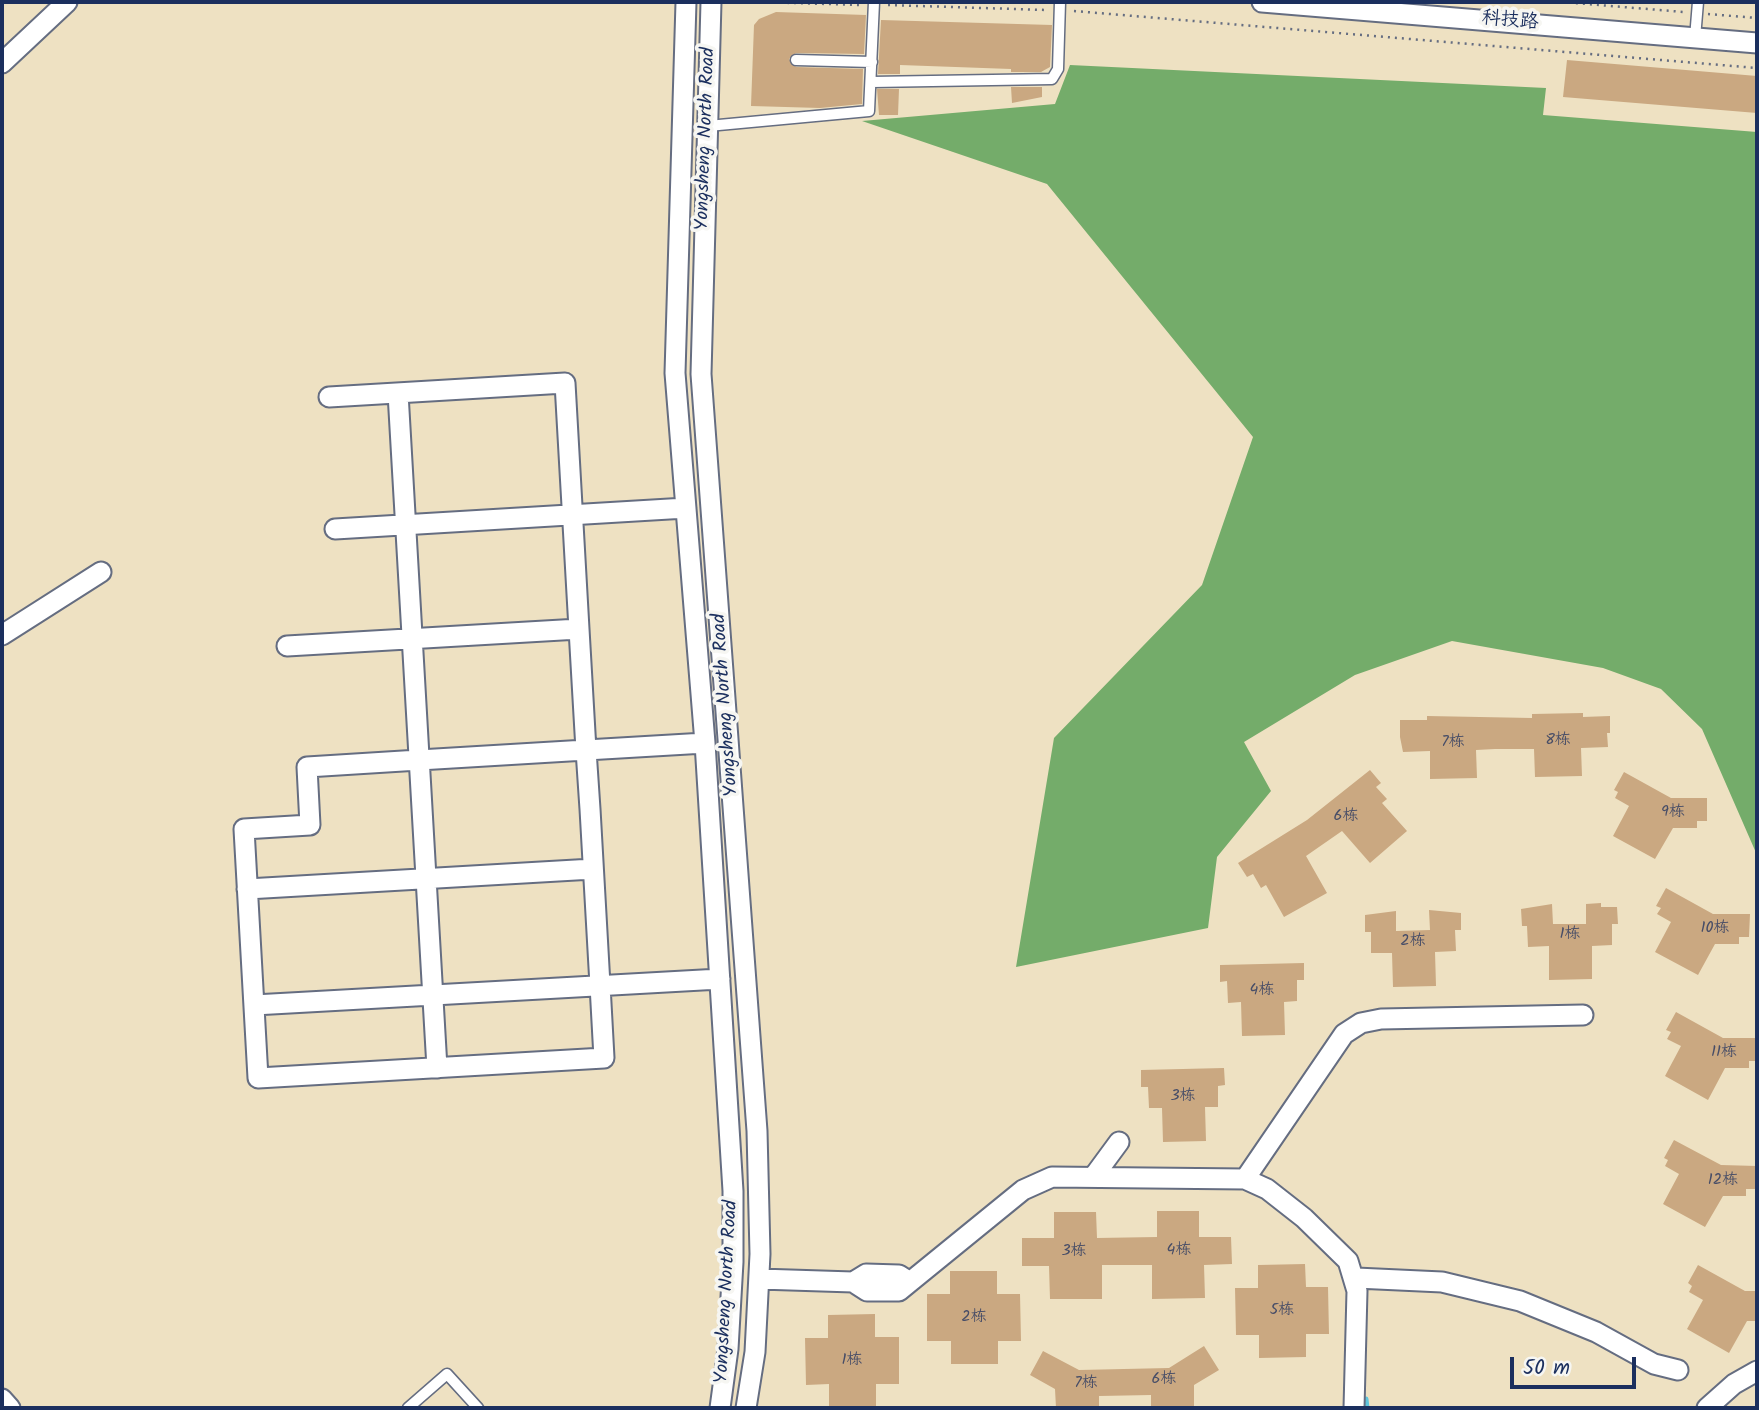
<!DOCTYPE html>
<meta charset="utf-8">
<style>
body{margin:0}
#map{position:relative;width:1759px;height:1410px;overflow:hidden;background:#eee1c2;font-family:Kalam,sans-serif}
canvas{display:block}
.frame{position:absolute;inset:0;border:4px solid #1b2f5e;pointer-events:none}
.scale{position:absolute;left:1510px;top:1357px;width:126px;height:32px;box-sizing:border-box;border:4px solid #1b2f5e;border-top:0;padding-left:9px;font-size:21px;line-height:24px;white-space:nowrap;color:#1b2f5e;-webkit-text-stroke:5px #f6f6f2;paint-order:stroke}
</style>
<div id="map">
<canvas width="1759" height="1410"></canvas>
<div class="frame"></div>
<div class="scale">50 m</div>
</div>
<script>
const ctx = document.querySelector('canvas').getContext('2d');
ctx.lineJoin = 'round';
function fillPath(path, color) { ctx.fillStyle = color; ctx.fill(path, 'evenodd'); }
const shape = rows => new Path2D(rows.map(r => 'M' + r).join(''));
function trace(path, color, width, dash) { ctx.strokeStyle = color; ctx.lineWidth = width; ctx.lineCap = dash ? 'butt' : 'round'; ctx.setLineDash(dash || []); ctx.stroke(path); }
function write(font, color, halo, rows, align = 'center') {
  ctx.font = font + ' Kalam,"LXGW WenKai TC",sans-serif'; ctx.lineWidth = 7; ctx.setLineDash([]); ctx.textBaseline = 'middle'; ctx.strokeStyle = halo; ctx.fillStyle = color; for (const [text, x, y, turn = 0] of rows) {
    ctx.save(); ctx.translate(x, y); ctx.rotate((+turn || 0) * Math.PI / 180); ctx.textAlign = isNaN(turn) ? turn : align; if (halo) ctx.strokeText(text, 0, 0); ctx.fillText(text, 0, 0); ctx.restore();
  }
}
fillPath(shape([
 [1070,65,1546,88,1543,115,1757,132,1757,855,1702,729,1661,689,1603,668,1452,641,1355,675,1244,742,1271,791,1217,857,1208,928,1016,967,1054,738,1202,585,1253,437,1047,184,862,121,1055,104]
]), '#74ac6a');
trace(shape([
 [1366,1399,1367,1408]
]), '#5fc5dd', 5);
fillPath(shape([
 [776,12,866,15,864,54,796,53,789,59,796,67,863,69,862,104,820,108,751,106,754,25,759,19],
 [881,20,1052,25,1050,67,1041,72,1011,72,1011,69,900,65,900,74,878,74],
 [1567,60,1757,76,1757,113,1563,97],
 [1011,87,1042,87,1042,97,1012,103],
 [877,89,899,89,898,115,879,115],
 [1583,713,1583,717,1610,716,1610,733,1607,733,1608,747,1581,748,1582,776,1535,777,1534,749,1495,749,1476,750,1477,778,1430,779,1430,751,1403,752,1400,737,1400,720,1427,720,1427,716,1532,718,1532,714],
 [1370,770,1381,783,1376,787,1387,799,1382,803,1407,831,1370,863,1342,831,1306,856,1327,893,1284,917,1266,885,1261,888,1253,874,1247,877,1238,863,1307,820],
 [1624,772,1671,798,1707,798,1707,821,1697,821,1697,828,1673,828,1655,859,1613,836,1629,806,1615,798,1618,792,1614,790],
 [1666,888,1713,914,1750,914,1749,937,1739,937,1739,944,1715,944,1698,975,1655,952,1671,922,1657,914,1661,908,1656,906],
 [1601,903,1601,907,1617,907,1618,924,1612,924,1612,945,1592,946,1592,979,1549,980,1549,946,1528,947,1527,926,1522,926,1521,909,1552,904,1553,924,1586,924,1586,904],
 [1429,910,1461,913,1461,930,1455,930,1456,951,1435,952,1436,986,1393,987,1392,953,1371,953,1371,932,1365,932,1365,915,1396,911,1396,931,1430,930],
 [1304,963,1304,980,1297,980,1297,1001,1284,1002,1285,1035,1242,1036,1241,1002,1228,1003,1227,981,1220,982,1220,965],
 [1676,1012,1723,1038,1757,1038,1757,1061,1749,1061,1749,1068,1725,1068,1708,1100,1665,1076,1681,1046,1667,1039,1671,1032,1666,1030],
 [1224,1068,1225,1085,1218,1086,1218,1107,1205,1107,1206,1141,1163,1142,1162,1108,1149,1108,1148,1087,1141,1087,1141,1070],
 [1674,1140,1721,1165,1757,1166,1757,1189,1746,1189,1746,1196,1723,1196,1705,1227,1663,1204,1679,1174,1665,1166,1668,1160,1664,1158],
 [1157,1211,1199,1211,1199,1237,1231,1237,1232,1264,1204,1265,1205,1298,1152,1299,1152,1265,1102,1265,1102,1299,1050,1299,1049,1266,1022,1266,1022,1238,1054,1238,1054,1212,1096,1212,1097,1238,1157,1237],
 [1305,1264,1306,1287,1328,1287,1329,1334,1306,1334,1306,1357,1259,1358,1259,1335,1236,1335,1235,1288,1258,1288,1258,1265],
 [1698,1265,1745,1291,1757,1291,1757,1321,1747,1321,1729,1353,1687,1329,1703,1300,1689,1292,1692,1286,1688,1283],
 [950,1271,997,1271,997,1294,1020,1294,1021,1341,998,1341,998,1364,951,1364,951,1341,927,1341,927,1294,950,1294],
 [875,1314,875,1337,899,1337,899,1384,876,1384,876,1407,829,1407,829,1384,806,1385,805,1338,828,1338,828,1315],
 [1204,1346,1219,1370,1194,1385,1194,1408,1151,1408,1151,1395,1099,1396,1099,1408,1056,1408,1055,1389,1030,1375,1043,1351,1079,1370,1169,1368]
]), '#caa881');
const service = shape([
 [1695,38,1698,2],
 [796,60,872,62],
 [872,82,1052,79,1058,69,1060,2],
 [708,126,869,111,874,2],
 [408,1408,447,1374,478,1408]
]);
const minor = shape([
 [686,2,675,373,705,743,733,1191,733,1262,728,1349,720,1408],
 [711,2,701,374,757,1131,760,1254,755,1352,746,1408],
 [1262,2,1757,43],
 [2,63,67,2],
 [398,393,437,1068],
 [329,397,565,383,579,629,586,750,590,809,600,985,604,1058,258,1078,244,829,310,825,307,767,419,760,586,750,705,743],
 [335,529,686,508],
 [2,635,101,572],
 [287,646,579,629],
 [247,889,593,869],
 [254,1005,720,979],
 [1094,1176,1119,1142],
 [1245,1179,1344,1034,1361,1023,1381,1019,1583,1015],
 [1356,1278,1442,1282,1520,1301,1596,1332,1654,1364,1678,1370],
 [759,1279,853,1282],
 [910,1282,899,1275,866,1274,853,1282,867,1291,899,1291,910,1282,1023,1190,1052,1177,1245,1179,1267,1189,1304,1218,1348,1261,1357,1291,1354,1408],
 [2,1399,10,1408],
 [1707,1408,1734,1384,1757,1371]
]);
trace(service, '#656d81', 13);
trace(minor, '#656d81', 23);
trace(shape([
 [759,2,861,5],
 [1562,2,1684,12],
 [888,5,1046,10],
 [1074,11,1757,68],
 [1708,14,1757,18]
]), '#656d81', 2.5, [2, 5]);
trace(service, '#fff', 10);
trace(minor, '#fff', 19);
write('16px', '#474d67', null, [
 ["8栋",1558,741],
 ["7栋",1453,743],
 ["9栋",1673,813],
 ["6栋",1346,817],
 ["10栋",1715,929],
 ["1栋",1570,935],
 ["2栋",1413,942],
 ["4栋",1262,991],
 ["11栋",1724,1053],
 ["3栋",1183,1097],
 ["12栋",1723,1181],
 ["4栋",1179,1251],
 ["3栋",1074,1252],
 ["5栋",1282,1311],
 ["2栋",974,1318],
 ["1栋",852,1361],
 ["6栋",1164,1380],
 ["7栋",1086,1384]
]);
write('19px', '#1b2f5e', '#f6f6f2', [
 ["科技路",1510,22,5],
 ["Yongsheng North Road",707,139,-88],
 ["Yongsheng North Road",727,705,-94],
 ["Yongsheng North Road",728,1292,-87]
]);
</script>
